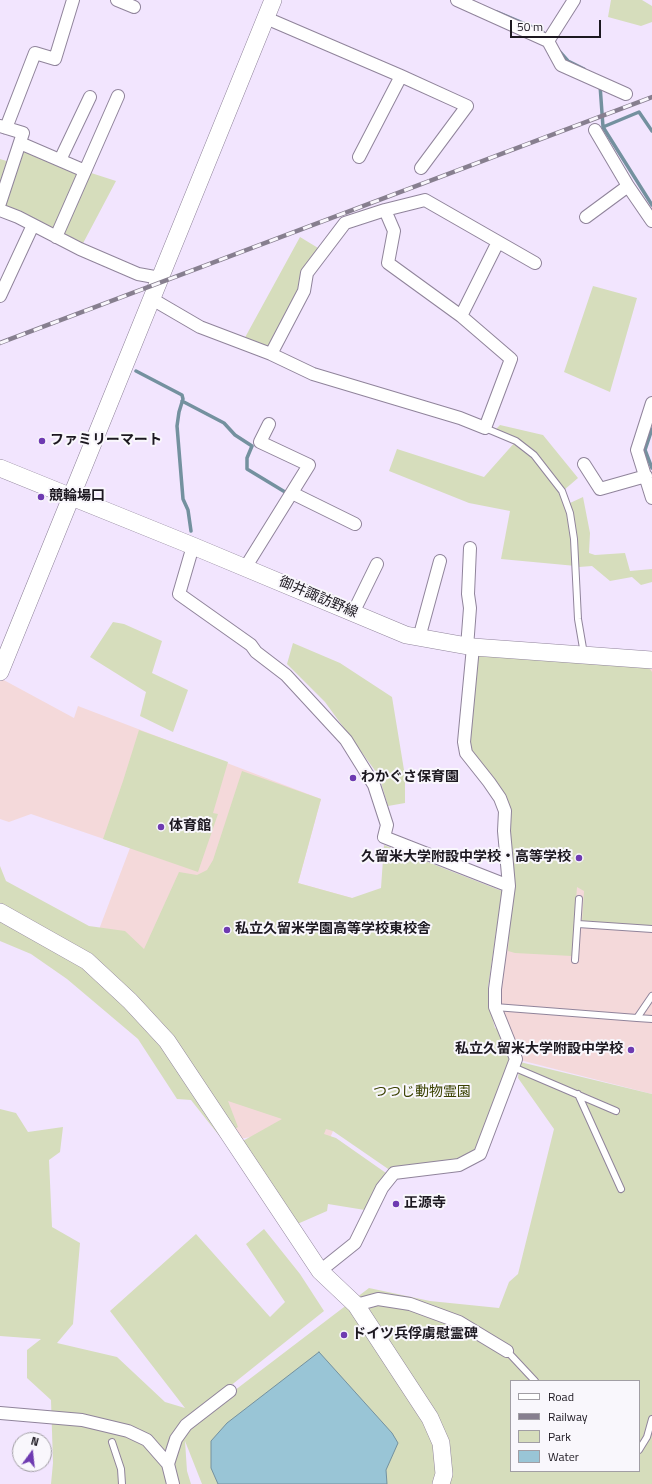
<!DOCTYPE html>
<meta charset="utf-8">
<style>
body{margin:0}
#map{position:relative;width:652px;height:1484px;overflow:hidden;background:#f2e5fe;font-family:"Titillium Web",sans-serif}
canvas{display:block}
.legend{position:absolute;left:510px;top:1380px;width:130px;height:92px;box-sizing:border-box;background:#f9f7fc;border:1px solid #a19ea4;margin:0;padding:5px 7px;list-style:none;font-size:12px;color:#1c1820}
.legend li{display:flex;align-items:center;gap:8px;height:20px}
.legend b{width:20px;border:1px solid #a19ea4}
.north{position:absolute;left:12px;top:1432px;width:40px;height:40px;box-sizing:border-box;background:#f9f7fc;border:1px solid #a19ea4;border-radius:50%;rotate:15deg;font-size:11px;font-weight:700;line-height:16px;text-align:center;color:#1c1820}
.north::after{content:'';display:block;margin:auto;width:14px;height:18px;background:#6e3ab1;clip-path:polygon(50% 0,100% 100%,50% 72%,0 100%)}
.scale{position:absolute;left:510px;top:20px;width:91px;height:18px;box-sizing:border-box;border:2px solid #1c1820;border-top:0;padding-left:5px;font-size:12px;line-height:14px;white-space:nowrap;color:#1c1820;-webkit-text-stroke:3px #f9f7fc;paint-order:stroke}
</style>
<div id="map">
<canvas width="652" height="1484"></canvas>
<ul class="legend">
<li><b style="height:5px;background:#fff"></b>Road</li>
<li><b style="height:5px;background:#877f8f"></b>Railway</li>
<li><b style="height:11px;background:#d6ddbc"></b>Park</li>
<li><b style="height:11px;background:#99c5d6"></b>Water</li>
</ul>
<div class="north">N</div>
<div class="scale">50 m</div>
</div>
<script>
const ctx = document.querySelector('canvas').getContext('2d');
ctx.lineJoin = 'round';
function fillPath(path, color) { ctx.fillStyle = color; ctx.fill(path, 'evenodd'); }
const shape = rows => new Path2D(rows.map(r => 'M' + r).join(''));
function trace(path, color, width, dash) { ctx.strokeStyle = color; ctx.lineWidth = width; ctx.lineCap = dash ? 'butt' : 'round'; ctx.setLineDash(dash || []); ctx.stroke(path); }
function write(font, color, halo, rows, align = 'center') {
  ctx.font = font + ' "Titillium Web","Noto Sans JP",sans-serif'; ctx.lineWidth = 4; ctx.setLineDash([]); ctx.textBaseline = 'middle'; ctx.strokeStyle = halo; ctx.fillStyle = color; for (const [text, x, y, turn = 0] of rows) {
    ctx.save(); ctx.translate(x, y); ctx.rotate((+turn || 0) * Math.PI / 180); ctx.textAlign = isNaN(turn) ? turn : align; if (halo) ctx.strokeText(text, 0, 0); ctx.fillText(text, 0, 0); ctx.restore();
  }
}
fillPath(shape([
 [652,660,652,1094,516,1059,499,1007,509,886,505,811,466,753],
 [0,678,74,718,78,706,321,799,298,883,352,898,333,1131,322,1157,267,1134,234,1140,87,961,130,848,31,814,9,822,0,819]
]), '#f4d9da');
fillPath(shape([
 [611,0,642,0,652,6,652,22,641,26,608,17],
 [20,143,85,171,116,181,80,249,0,210,0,159,13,163],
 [300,237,323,251,271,354,242,343],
 [593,286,637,298,610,392,564,372],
 [500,425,543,435,578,478,564,490,535,453,495,430],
 [516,441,549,472,570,513,576,566,501,559,510,511,469,503,389,471,397,449,484,477],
 [583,497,590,533,589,553,595,555,625,553,630,571,652,569,652,582,641,585,632,577,610,581,592,566,579,567,573,514,570,503],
 [113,622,124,624,162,641,152,673,188,690,173,732,140,716,146,692,90,657],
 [293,643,340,663,392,697,405,776,405,803,388,806,379,776,325,702,287,664],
 [475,650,646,664,652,672,652,926,582,921,584,891,577,887,572,956,515,953,508,951,512,887,508,811,493,776,470,751,468,736],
 [139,730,228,762,213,813,218,814,198,872,103,839,123,781],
 [242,771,321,799,298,883,352,898,381,888,384,845,502,891,488,988,489,1005,495,1028,505,1032,516,1059,480,1154,394,1173,333,1131,326,1129,324,1134,336,1138,386,1173,365,1210,328,1204,327,1211,295,1225,241,1142,282,1119,228,1101,238,1127,221,1138,191,1100,177,1099,138,1039,67,979,31,954,0,941,0,866,6,881,89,926,125,931,144,949,179,872,197,875,207,870,213,860],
 [520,1062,652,1094,652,1484,202,1484,185,1441,187,1471,191,1484,51,1484,53,1463,51,1400,27,1378,27,1350,41,1339,0,1336,0,1109,16,1113,28,1132,63,1127,60,1152,49,1160,52,1227,80,1243,73,1324,57,1343,117,1357,165,1402,185,1408,110,1311,196,1234,270,1317,285,1302,246,1244,264,1229,300,1274,324,1311,184,1423,184,1429,369,1288,430,1301,499,1308,509,1282,518,1274,554,1129,518,1078],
 [511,1381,639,1381,639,1471,511,1471]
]), '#d6ddbc');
const water = shape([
 [319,1352,392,1433,398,1443,386,1470,387,1484,218,1484,211,1468,211,1441,227,1423,319,1352]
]);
fillPath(water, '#99c5d6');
trace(water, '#74919f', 1);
trace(shape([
 [497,12,542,31,545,35],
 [560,52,568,61,584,69],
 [600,85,603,127,652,205],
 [603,127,639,112,652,131],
 [136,371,182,395,183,399,179,412,177,426,183,499,188,510,191,531],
 [182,401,224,423,235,435,252,446,247,458,247,469,285,492],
 [652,429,645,450,652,468]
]), '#74919f', 3.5);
const lane = shape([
 [485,428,516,441,534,455,562,491,570,513,574,539,578,619,584,654],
 [578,924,652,929],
 [575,960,579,899],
 [495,1007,637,1018,652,996],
 [637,1018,652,1019],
 [513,1067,616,1111],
 [578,1094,621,1189],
 [507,1351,535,1381],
 [112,1442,121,1469,122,1484],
 [639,1450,647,1437,652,1419]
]);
const street = shape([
 [117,0,134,7],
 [457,0,548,41,561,65,626,94],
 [266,18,401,76,467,106,421,168],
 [548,41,574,0],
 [0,126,23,133,0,203],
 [6,128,35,53,55,59,73,0],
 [595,130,628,186,652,221],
 [20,143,85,171],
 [359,157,401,76],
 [60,160,90,97],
 [0,210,18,217,80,249,138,274,160,278],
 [586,217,628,186],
 [56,237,118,96],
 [498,242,461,316,388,263,394,231,385,210,425,200,535,263],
 [0,296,33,225],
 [152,299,200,327,271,354,313,374,460,418,485,428,511,359,461,316],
 [271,354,304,291,307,273,345,223,385,210],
 [652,403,637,450,652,498],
 [584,464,600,489,646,476],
 [292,493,355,524],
 [193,546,179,594,251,645,256,652,286,675,346,740,374,785,387,825,384,837,509,886],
 [245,568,309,465,260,442,269,424],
 [353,613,377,564],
 [419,638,440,561],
 [467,647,470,608,468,594,470,548],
 [320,1271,355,1243,382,1188,394,1173,459,1165,480,1154,516,1059,495,1007,495,989,509,886,504,831,505,811,500,798,489,782,466,753,464,742,473,647],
 [356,1305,378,1299,410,1304,459,1322,507,1351],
 [0,1413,82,1420,128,1431,147,1440,168,1464,173,1484],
 [168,1464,176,1439,186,1425,230,1391]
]);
const secondary = shape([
 [0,468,193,546,406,635,473,647,652,660],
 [0,672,273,0],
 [0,912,87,961,130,1001,167,1041,320,1271,356,1305,430,1418,441,1443,444,1474,441,1484]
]);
trace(lane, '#90849b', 8);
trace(street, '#90849b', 14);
trace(secondary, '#90849b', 18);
trace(lane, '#fff', 6);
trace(street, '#fff', 12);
trace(secondary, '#fff', 17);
const rail = shape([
 [0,343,652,97]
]);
trace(rail, '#877f8f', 4.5);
trace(rail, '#f9f7fc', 3, [9]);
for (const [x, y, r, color] of [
 [42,441,4,"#6e3ab1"],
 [41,497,4,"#6e3ab1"],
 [353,778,4,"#6e3ab1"],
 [161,827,4,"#6e3ab1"],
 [579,858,4,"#6e3ab1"],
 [227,930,4,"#6e3ab1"],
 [631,1050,4,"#6e3ab1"],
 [396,1204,4,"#6e3ab1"],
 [344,1335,4,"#6e3ab1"]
]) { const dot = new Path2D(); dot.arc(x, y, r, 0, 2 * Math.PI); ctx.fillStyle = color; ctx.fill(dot); trace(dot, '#f9f7fc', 1.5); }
write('bold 14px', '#1c1820', '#f9f7fc', [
 ["ファミリーマート",50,441],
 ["競輪場口",49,497],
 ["わかぐさ保育園",361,778],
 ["体育館",169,827],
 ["久留米大学附設中学校・高等学校",571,858,"right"],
 ["私立久留米学園高等学校東校舎",235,930],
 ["私立久留米大学附設中学校",623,1050,"right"],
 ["正源寺",404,1204],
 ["ドイツ兵俘虜慰霊碑",352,1335]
], 'left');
write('14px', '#1c1820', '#f9f7fc', [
 ["御井諏訪野線",318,598,23]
]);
write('14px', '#3a4100', '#f9f7fc', [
 ["つつじ動物霊園",422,1093]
]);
</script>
